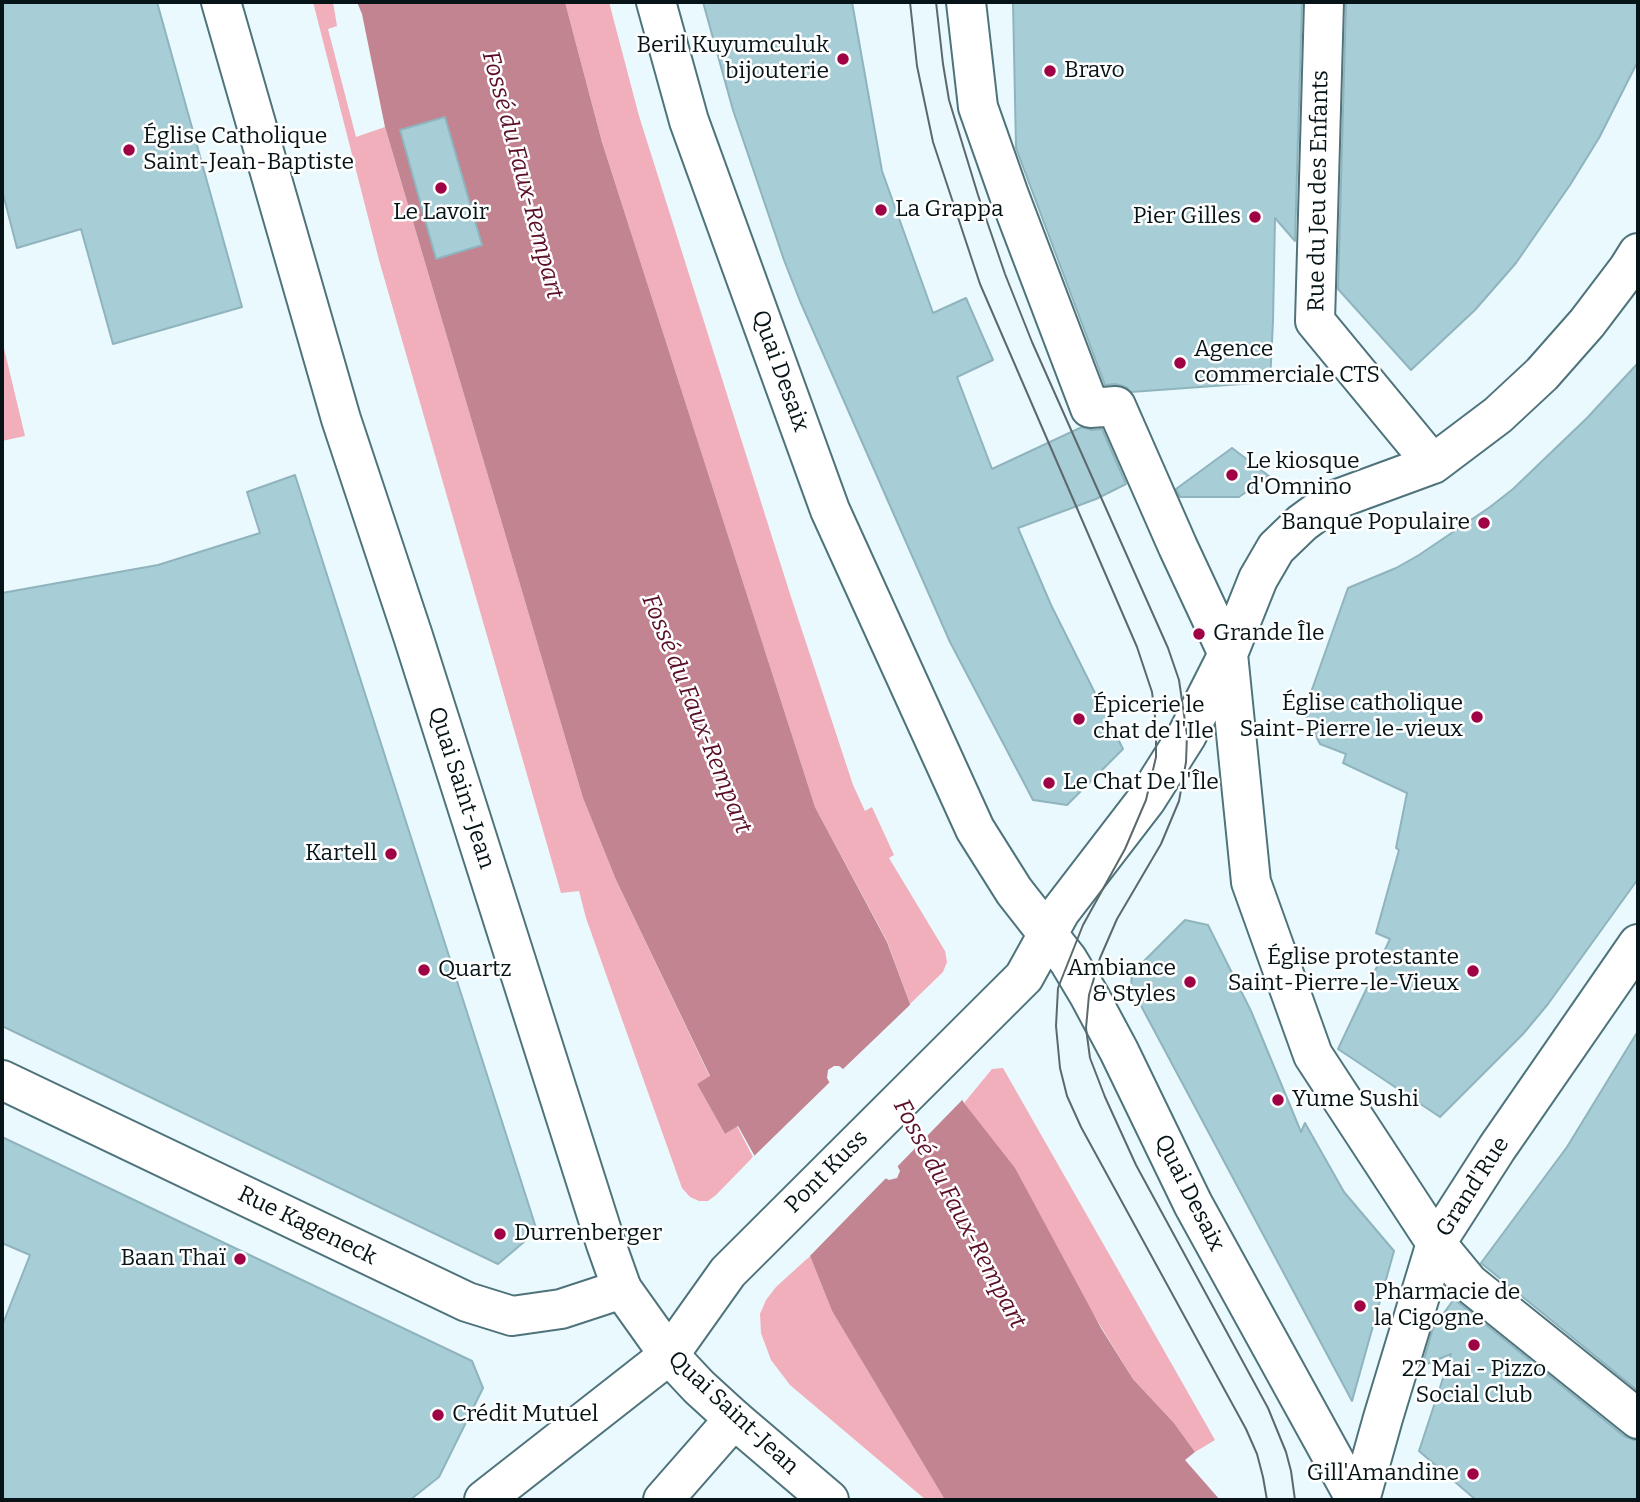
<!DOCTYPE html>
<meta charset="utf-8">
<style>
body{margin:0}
#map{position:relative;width:1640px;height:1502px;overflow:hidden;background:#eaf9fd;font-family:Bitter,serif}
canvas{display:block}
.frame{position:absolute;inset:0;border:4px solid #061417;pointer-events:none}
</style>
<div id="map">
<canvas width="1640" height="1502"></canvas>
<div class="frame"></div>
</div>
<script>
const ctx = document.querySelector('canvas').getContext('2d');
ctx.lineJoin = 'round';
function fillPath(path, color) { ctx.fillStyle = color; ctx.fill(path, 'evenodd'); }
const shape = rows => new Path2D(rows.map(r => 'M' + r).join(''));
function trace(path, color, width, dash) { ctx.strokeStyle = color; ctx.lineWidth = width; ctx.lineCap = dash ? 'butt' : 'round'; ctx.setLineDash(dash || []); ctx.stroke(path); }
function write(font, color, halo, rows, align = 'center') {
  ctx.font = font + ' Bitter,serif'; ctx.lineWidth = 5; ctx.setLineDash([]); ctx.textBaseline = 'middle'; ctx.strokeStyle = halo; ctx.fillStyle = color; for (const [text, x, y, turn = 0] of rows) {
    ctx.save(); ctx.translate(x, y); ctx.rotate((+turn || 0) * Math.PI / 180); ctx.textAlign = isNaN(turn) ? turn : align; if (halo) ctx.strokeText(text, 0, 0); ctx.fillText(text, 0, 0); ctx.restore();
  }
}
fillPath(shape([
 [313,2,333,2,337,26,328,29,356,137,385,127,583,798,616,880,710,1077,697,1084,725,1134,737,1126,753,1157,716,1195,708,1201,699,1201,690,1197,682,1188,586,918,579,891,561,893,379,260],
 [565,2,609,2,639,116,791,597,853,785,865,811,872,807,894,855,889,858,945,951,947,962,943,972,910,1004,887,941,815,807,602,142],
 [2,340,25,436,2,441],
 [1003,1068,1215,1440,1195,1452,1174,1423,1133,1379,964,1103,992,1069],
 [810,1256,832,1311,945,1500,926,1500,790,1385,771,1360,761,1333,760,1314,766,1300,776,1287]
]), '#f0afbb');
fillPath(shape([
 [357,2,565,2,602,142,815,807,887,942,910,1004,964,1103,1015,1168,1101,1328,1133,1379,1174,1423,1195,1452,1185,1460,1220,1500,945,1500,832,1311,810,1256,738,1126,725,1134,697,1084,710,1076,616,880,583,798,385,127,362,14],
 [834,1066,839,1066,843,1069,898,1167,900,1171,897,1178,889,1180,883,1177,827,1078,828,1070]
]), '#c28490');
fillPath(shape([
 [913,1002,965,1097,895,1169,840,1072],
 [832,1080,888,1176,807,1259,751,1159]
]), '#eaf9fd');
const building = shape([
 [2,2,157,2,242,307,113,344,81,229,17,248,2,190,2,2],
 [703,2,852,2,882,171,933,313,966,298,993,360,957,377,992,469,1082,427,1092,430,1102,429,1126,484,1096,499,1018,528,1051,605,1123,749,1067,805,1033,800,950,642,800,301,784,260,733,110,703,2],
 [1013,2,1302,2,1295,241,1275,218,1273,321,1270,382,1131,392,1126,387,1115,384,1105,385,1016,148,1013,2],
 [1346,2,1638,2,1638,61,1599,138,1570,185,1516,263,1475,310,1411,370,1338,289,1346,2],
 [445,117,482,245,436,259,400,130,445,117],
 [1638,363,1638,879,1548,1004,1523,1034,1440,1117,1338,1049,1390,939,1376,933,1399,850,1396,848,1407,793,1343,763,1346,754,1320,744,1304,712,1348,588,1396,568,1419,555,1490,507,1513,489,1587,418,1638,363],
 [1232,448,1269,476,1239,497,1180,497,1176,489,1232,448],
 [295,475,537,1231,498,1264,2,1026,2,593,158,565,260,533,247,492,295,475],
 [1185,920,1208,925,1251,1011,1301,1132,1305,1123,1344,1192,1394,1251,1352,1401,1131,987,1132,973,1185,920],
 [1638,1031,1638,1391,1481,1263,1567,1147,1638,1031],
 [2,1137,472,1361,483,1388,439,1477,410,1500,2,1500,2,1326,30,1255,2,1243,2,1137],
 [1454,1299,1624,1436,1634,1440,1638,1440,1638,1500,1476,1500,1419,1451,1451,1354,1422,1366,1433,1328,1454,1299]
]);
fillPath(building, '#a7cdd6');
trace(building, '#8fb4bd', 2);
const street = shape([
 [656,2,689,121,830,510,975,829,1014,891,1068,960,1089,995,1119,1051,1193,1204,1356,1500],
 [966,2,978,107,1009,195,1090,408,1116,406,1178,547,1228,654,1251,882,1313,1055,1436,1243,1469,1283,1638,1419],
 [1324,2,1315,321,1433,464],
 [2,1080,467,1302,512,1316,561,1309,622,1289],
 [484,1500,669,1355,728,1272,1024,977,1060,912,1146,800,1187,735,1228,654,1258,579,1276,548,1302,523,1332,501,1433,464,1498,415,1542,374,1587,323,1628,269,1638,253],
 [663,1500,734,1419],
 [1360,1500,1383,1418,1436,1243,1497,1148,1638,944]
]);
const secondary = shape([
 [221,2,341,419,413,636,606,1244,622,1289,669,1355,699,1387,734,1419,829,1500]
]);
trace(street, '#4f737b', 42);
trace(secondary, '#4f737b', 42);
trace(street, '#fff', 38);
trace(secondary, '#fff', 38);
trace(shape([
 [910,2,917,66,933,142,980,284,1137,647,1152,692,1156,725,1156,757,1146,800,1125,849,1083,925,1058,988,1056,1026,1060,1068,1067,1096,1081,1127,1246,1429,1257,1454,1263,1477,1267,1500],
 [936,2,943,64,949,100,978,195,1005,274,1032,342,1168,648,1179,680,1187,735,1186,762,1179,801,1161,844,1117,919,1100,958,1089,995,1086,1028,1090,1058,1105,1097,1136,1165,1268,1408,1286,1452,1291,1471,1295,1500]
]), '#5b696c', 2);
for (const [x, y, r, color] of [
 [843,59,7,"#9f0345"],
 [1050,71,7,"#9f0345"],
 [129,150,7,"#9f0345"],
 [441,188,7,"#9f0345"],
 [881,210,7,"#9f0345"],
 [1255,217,7,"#9f0345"],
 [1180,363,7,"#9f0345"],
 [1232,475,7,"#9f0345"],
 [1484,523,7,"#9f0345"],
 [1199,634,7,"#9f0345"],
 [1477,717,7,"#9f0345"],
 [1079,719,7,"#9f0345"],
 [1049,783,7,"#9f0345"],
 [391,854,7,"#9f0345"],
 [424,970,7,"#9f0345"],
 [1473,971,7,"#9f0345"],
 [1190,982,7,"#9f0345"],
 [1278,1100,7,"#9f0345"],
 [500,1234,7,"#9f0345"],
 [240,1259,7,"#9f0345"],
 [1360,1306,7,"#9f0345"],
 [1474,1345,7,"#9f0345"],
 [438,1415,7,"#9f0345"],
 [1473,1474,7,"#9f0345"]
]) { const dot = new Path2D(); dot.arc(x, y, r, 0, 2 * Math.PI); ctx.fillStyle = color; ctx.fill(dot); trace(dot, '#fff', 2.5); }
write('23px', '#061417', '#fff', [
 ["Beril Kuyumculuk",829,46,"right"],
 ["bijouterie",829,72,"right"],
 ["Bravo",1064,71],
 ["Église Catholique",143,137],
 ["Saint-Jean-Baptiste",143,163],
 ["La Grappa",895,210],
 ["Le Lavoir",441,213,"center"],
 ["Pier Gilles",1241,217,"right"],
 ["Agence",1194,350],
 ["commerciale CTS",1194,376],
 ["Le kiosque",1246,462],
 ["d'Omnino",1246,488],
 ["Banque Populaire",1470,523,"right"],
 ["Grande Île",1213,634],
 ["Église catholique",1463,704,"right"],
 ["Saint-Pierre le-vieux",1463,730,"right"],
 ["Épicerie le",1093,706],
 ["chat de l'Ile",1093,732],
 ["Le Chat De l'Île",1063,783],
 ["Kartell",377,854,"right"],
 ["Église protestante",1459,958,"right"],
 ["Saint-Pierre-le-Vieux",1459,984,"right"],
 ["Ambiance",1176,969,"right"],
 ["& Styles",1176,995,"right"],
 ["Quartz",438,970],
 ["Yume Sushi",1292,1100],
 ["Durrenberger",514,1234],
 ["Baan Thaï",226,1259,"right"],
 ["Pharmacie de",1374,1293],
 ["la Cigogne",1374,1319],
 ["22 Mai - Pizzo",1474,1370,"center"],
 ["Social Club",1474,1396,"center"],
 ["Crédit Mutuel",452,1415],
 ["Gill'Amandine",1459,1474,"right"]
], 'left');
write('23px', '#061417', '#fff', [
 ["Rue du Jeu des Enfants",1319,191,-89],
 ["Quai Desaix",780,371,70],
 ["Quai Saint-Jean",461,788,72],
 ["Pont Kuss",827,1172,-45],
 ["Grand'Rue",1473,1187,-57],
 ["Quai Desaix",1189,1193,63],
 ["Rue Kageneck",307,1226,26],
 ["Quai Saint-Jean",733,1413,43]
]);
write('italic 24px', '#5a0e28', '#fff', [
 ["Fossé du Faux-Rempart",522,175,75],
 ["Fossé du Faux-Rempart",696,714,68],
 ["Fossé du Faux-Rempart",959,1214,62]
]);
</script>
